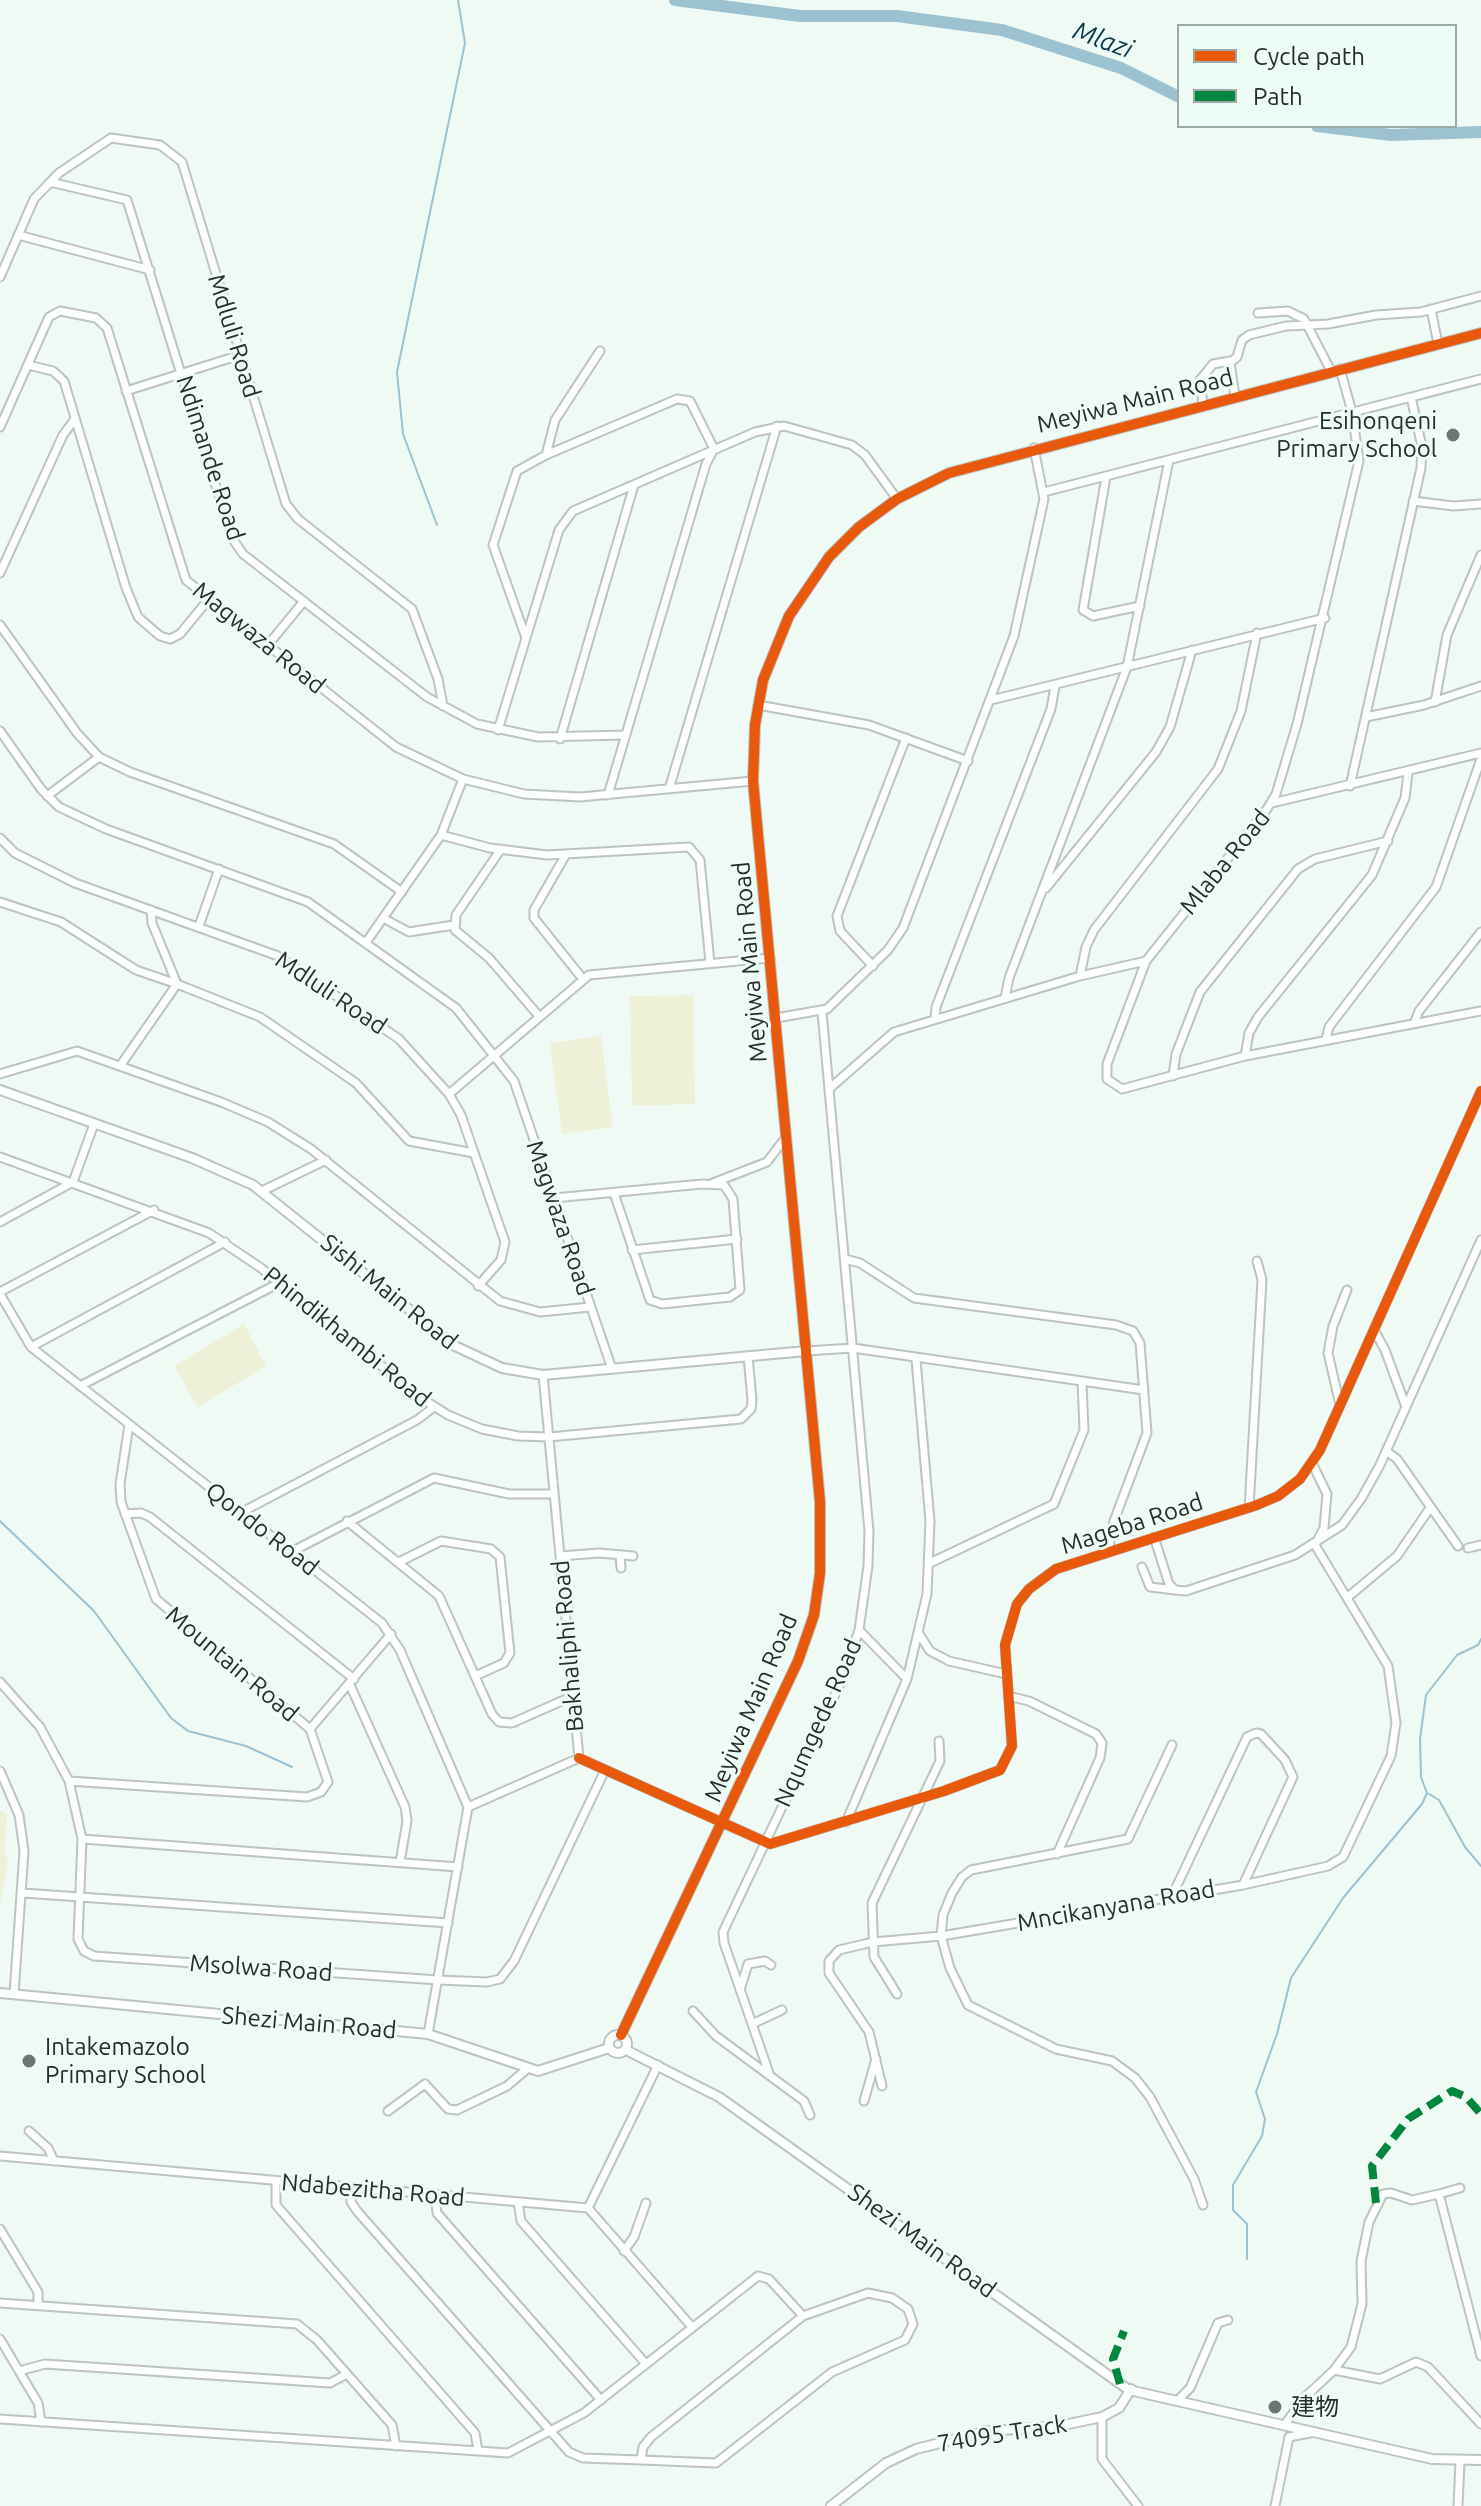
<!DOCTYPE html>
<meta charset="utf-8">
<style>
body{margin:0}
#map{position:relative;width:1481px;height:2506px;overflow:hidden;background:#f0faf5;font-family:Ubuntu,sans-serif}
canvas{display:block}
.legend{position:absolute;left:1177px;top:24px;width:280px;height:104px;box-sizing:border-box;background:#edfdf6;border:2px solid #9eaaa5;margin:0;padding:10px 14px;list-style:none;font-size:24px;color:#282d2b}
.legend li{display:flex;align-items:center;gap:16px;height:40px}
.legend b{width:40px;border:2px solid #9eaaa5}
</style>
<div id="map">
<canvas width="1481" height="2506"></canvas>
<ul class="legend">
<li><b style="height:10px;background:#e8590c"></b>Cycle path</li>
<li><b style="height:10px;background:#00873e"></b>Path</li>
</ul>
</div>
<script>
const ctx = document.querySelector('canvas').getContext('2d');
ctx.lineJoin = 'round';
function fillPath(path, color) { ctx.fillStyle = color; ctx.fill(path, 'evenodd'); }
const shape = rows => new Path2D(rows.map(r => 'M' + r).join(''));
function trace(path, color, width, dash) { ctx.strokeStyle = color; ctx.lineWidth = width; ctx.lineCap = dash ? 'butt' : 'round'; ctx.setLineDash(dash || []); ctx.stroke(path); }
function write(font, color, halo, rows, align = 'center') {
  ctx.font = font + ' Ubuntu,"Noto Sans SC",sans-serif'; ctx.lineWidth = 6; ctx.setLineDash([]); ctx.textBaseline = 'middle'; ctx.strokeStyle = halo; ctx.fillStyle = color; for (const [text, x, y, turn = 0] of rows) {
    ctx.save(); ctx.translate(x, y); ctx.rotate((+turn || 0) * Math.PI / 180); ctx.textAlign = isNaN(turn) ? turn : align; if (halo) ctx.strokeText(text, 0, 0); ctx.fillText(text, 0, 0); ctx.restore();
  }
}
fillPath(shape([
 [693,995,695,1104,632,1106,630,996],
 [601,1036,613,1127,562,1134,550,1043],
 [244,1324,266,1366,198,1407,174,1366],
 [0,1810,7,1815,4,1851,8,1859,0,1906]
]), '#eef1d8');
trace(shape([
 [437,525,403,434,397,372,465,43,458,0],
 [0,1521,94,1611,171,1718,188,1731,246,1746,292,1767],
 [1429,1794,1439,1800,1465,1847,1481,1866],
 [1247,2259,1247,2224,1233,2210,1233,2185,1262,2136,1265,2119,1256,2092,1277,2034,1291,1978,1343,1898,1422,1804,1427,1793,1421,1777,1420,1739,1426,1695,1457,1655,1478,1645,1481,1639]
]), '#9cc1d1', 2);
trace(shape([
 [675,0,800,16,897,16,1002,30,1121,68,1179,97],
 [1317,126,1391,135,1481,132]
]), '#9cc1d1', 12);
const minor = shape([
 [50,182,127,200,232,538,243,554,427,697,477,724,538,737,625,735],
 [18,235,150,270],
 [0,277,34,199,59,173,111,138,160,145,182,162,286,504,298,519,412,609,438,679,443,706],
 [1431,309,1438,344],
 [1258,313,1288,311,1304,319,1331,371],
 [28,365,53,371,64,381,126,588,138,617,160,636,170,639,180,634,208,600],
 [126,391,240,355],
 [1235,396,1230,363,1237,357,1242,340,1249,335,1286,326,1328,324,1376,315,1421,312,1481,296],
 [1203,405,1200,380,1213,364,1230,361],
 [0,427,49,317,60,311,96,318,107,328,186,580,396,747,463,779,524,794,580,797,753,781],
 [546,455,555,420,600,351],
 [1106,477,1083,610,1093,616,1140,606],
 [1044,492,1481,379],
 [1413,501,1453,506,1481,504],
 [0,573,63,435,75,419],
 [0,625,77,733,99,757,130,772,334,844,402,892],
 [526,638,493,545,517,471,546,455,677,399,690,401,714,449,706,464,608,795],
 [267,646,304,601],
 [991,700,1325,618],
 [1435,702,1447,635,1481,555],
 [758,705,869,725,968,761],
 [1366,717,1424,705,1481,686],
 [498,730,559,530,573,511,755,432,784,426,852,445,865,455,897,499],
 [0,731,41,789,59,807,106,829,308,902,456,1008,514,1081,612,1369],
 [560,739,634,485],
 [1350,786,1421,468,1422,447,1411,397],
 [669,789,777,426],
 [47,796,99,757],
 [1272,803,1481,753],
 [441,835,490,848,547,855,689,847,700,860,710,963],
 [0,838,15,853,75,883,278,956,399,1039,449,1094,461,1115,505,1242,501,1260,478,1286],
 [501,849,456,915,455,930,489,958,538,1015],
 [565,856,534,910,534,918,582,978],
 [1046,888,1156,752,1170,727,1192,650],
 [0,902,61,922,136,970,177,984,120,1066],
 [151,910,152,923,177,984,260,1017,356,1083,409,1141,474,1153],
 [383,918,409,932,454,925],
 [199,926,219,869],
 [367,941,441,835,463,779],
 [1146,961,1107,1064,1107,1079,1122,1089,1245,1056,1481,1011],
 [873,966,840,931,837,916,906,738],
 [1080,976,1086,947,1094,930,1218,769,1241,711,1257,633],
 [1005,998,1009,978,1127,667,1169,460],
 [776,1018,827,1009,888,950,903,928,1014,636,1044,499,1034,448],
 [935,1019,936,1007,1051,709,1055,686],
 [1415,1021,1419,1011,1481,932],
 [1326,1039,1329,1027,1436,887,1481,759],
 [1245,1056,1249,1033,1258,1017,1372,875,1405,798,1408,773],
 [0,1074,77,1051,221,1102,268,1122,311,1149,500,1301,540,1312,590,1307],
 [1173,1076,1176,1054,1200,992,1298,869,1315,859,1388,841],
 [829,1089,894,1032,1080,976,1146,961,1267,809,1276,794,1297,724,1359,461,1352,412,1340,369],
 [449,1094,589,975,770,958],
 [0,1157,209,1233,261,1268,421,1398,448,1415,482,1429,518,1436,549,1437,741,1419,751,1409,752,1400,748,1356],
 [713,1183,767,1162,786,1137],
 [262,1191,326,1160],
 [554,1198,702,1184,724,1185,733,1199,740,1290,730,1297,662,1304,650,1300,614,1193],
 [0,1222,73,1182,94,1124],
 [632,1250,737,1239],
 [845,1259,860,1263,914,1298,1116,1325,1133,1331,1140,1343,1147,1433,1114,1521,1108,1551],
 [0,1292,154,1210],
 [0,1294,31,1347,382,1623,400,1650,468,1807],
 [1374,1330,1385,1350,1406,1407],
 [31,1347,225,1242],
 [806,1351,853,1348,1144,1390],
 [80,1386,279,1283],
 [1340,1405,1328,1353,1333,1326,1347,1290],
 [1386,1451,1397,1459,1458,1546],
 [1249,1508,1262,1280,1257,1261],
 [242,1512,417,1420,434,1407],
 [125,1514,141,1513,150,1517,354,1679],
 [347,1521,439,1596,492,1714,499,1722,512,1723,573,1696],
 [1154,1537,1169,1584,1175,1590,1186,1591,1295,1555,1342,1525,1361,1499,1379,1467,1481,1240],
 [1468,1548,1481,1545],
 [291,1552,434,1478,509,1494,554,1494],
 [620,1555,621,1568],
 [560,1556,599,1553,633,1556],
 [399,1562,441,1541,491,1549,500,1557,510,1653,504,1663,475,1676],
 [930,1563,1054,1504,1084,1430,1082,1382],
 [1142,1567,1150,1587,1175,1590],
 [1348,1597,1397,1556,1430,1508],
 [859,1630,907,1679],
 [919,1634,930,1651,949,1661,1006,1674],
 [0,1682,40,1727,69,1781,82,1839,78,1939,84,1951,94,1956,438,1980,487,1982,500,1979,514,1961,605,1770],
 [350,1685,405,1807,407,1821,400,1862],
 [1008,1696,1029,1701,1096,1734,1102,1743,1100,1758,1057,1854],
 [310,1729,391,1634],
 [1172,1745,1128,1839,971,1870,962,1877,952,1893,943,1915,941,1936,950,1968,968,2005,1056,2049,1112,2061,1135,2078,1150,2097,1194,2179,1203,2205],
 [579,1758,770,1844,944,1791,1000,1770,1012,1746,1005,1645,1017,1604,1029,1589,1056,1569,1257,1505,1278,1496,1300,1479,1320,1450,1481,1091],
 [0,1771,19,1815,24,1851,14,1994],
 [69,1781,307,1797,321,1792,328,1782,310,1729,156,1599,121,1502,120,1484,129,1425],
 [846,1822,907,1679,927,1594,930,1521,916,1360],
 [82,1839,458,1867],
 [23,1893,448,1923],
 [1172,1896,1247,1737,1256,1733,1261,1734,1285,1760,1293,1777,1243,1885],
 [740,1990,748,1964,765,1961,771,1965],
 [897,1994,874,1957,872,1903,940,1761,939,1741],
 [693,2011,716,2036,804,2101,810,2115],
 [752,2024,782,2010],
 [428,2034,468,1807,579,1758,543,1375],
 [769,2073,724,1943,723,1932,842,1680,859,1630,868,1566,869,1531,822,1012],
 [882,2086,869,2032,829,1973,829,1961,839,1950,873,1942,941,1936,1243,1885,1328,1866,1343,1857,1391,1756,1396,1723,1388,1666,1315,1545,1324,1528,1327,1494,1312,1463],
 [864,2101,876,2059],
 [388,2111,425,2084,448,2109,457,2110,507,2086,527,2069],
 [29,2131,48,2148,54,2161],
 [0,2156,588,2208,658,2065],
 [276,2182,276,2205,475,2433,478,2451],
 [351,2188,351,2202,357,2211,569,2452,583,2458,641,2460],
 [1439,2194,1460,2188],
 [435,2195,437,2213,601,2400],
 [518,2202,521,2221,646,2364],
 [588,2208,692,2327],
 [0,2229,38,2292,38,2305],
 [624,2251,634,2237,646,2203],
 [868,2293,892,2298,908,2309,913,2324,905,2340,832,2372,716,2463,641,2460,643,2447,651,2437,803,2316,868,2293],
 [0,2303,297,2324,317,2340,392,2425,396,2446],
 [0,2339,38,2403,41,2422],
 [1334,2370,1380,2379,1416,2362,1428,2367,1481,2424],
 [19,2371,45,2364,330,2383,347,2374],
 [1178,2400,1190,2388,1218,2323,1228,2320],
 [1102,2417,1102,2459,1138,2506],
 [0,2419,508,2453,584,2413,758,2276,769,2279,803,2316],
 [1286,2423,1304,2398,1334,2370,1351,2347,1362,2304,1361,2261,1369,2222,1383,2194,1391,2193,1412,2200,1439,2194,1481,2356],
 [1275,2506,1289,2437,1315,2432],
 [1458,2506,1460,2462]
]);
const tertiary = shape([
 [0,1090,192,1158,253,1185,455,1346,502,1368,543,1375,806,1351],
 [0,1993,428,2034,538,2071,609,2048],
 '609 2044a9 9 0 1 1 18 0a9 9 0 1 1-18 0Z',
 [621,2035,798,1661,814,1615,820,1573,820,1502,753,781,755,725,763,680,789,616,829,557,859,527,897,499,949,473,1481,333],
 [626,2050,719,2097,1129,2390,1432,2459,1481,2460],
 [831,2506,886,2463,916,2449,988,2431,1059,2426,1102,2417,1119,2408,1131,2389]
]);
trace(minor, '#bcc3c0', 11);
trace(tertiary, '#bcc3c0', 12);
trace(minor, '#fdfefe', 7);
trace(tertiary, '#fdfefe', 8);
trace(shape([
 [1376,2203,1372,2166,1408,2119,1452,2091,1466,2097,1481,2114],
 [1120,2384,1113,2359,1124,2331]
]), '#00873e', 8, [16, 8]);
trace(shape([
 [579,1758,770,1844,944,1791,1000,1770,1012,1746,1005,1645,1017,1604,1029,1589,1056,1569,1257,1505,1278,1496,1300,1479,1320,1450,1481,1091],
 [621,2035,798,1661,814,1615,820,1573,820,1502,753,781,755,725,763,680,789,616,829,557,859,527,897,499,949,473,1481,333]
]), '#e8590c', 10);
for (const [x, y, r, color] of [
 [1453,435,8,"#6e7572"],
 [29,2061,8,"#6e7572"],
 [1275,2407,8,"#6e7572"]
]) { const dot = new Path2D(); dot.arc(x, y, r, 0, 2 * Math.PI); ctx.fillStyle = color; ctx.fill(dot); trace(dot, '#edfdf6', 3); }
write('24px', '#282d2b', '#edfdf6', [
 ["Mdluli Road",234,336,73],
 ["Meyiwa Main Road",1135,401,-14],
 ["Ndimande Road",210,458,72],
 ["Magwaza Road",259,638,39],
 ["Mlaba Road",1225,862,-51],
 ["Meyiwa Main Road",750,962,-95],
 ["Mdluli Road",331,993,34],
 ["Magwaza Road",560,1218,71],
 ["Sishi Main Road",389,1292,39],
 ["Phindikhambi Road",347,1337,39],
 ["Mageba Road",1132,1524,-18],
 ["Qondo Road",262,1529,38],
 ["Bakhaliphi Road",568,1646,-95],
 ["Mountain Road",232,1664,40],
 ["Meyiwa Main Road",751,1708,-67],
 ["Nqumgede Road",818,1723,-66],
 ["Mncikanyana Road",1116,1906,-10],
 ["Msolwa Road",261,1968,4],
 ["Shezi Main Road",309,2023,5],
 ["Ndabezitha Road",373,2190,5],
 ["Shezi Main Road",922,2241,36],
 ["74095 Track",1002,2434,-9]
]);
write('24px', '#282d2b', '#edfdf6', [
 ["Esihonqeni",1437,421,"right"],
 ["Primary School",1437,449,"right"],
 ["Intakemazolo",45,2047],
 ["Primary School",45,2075],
 ["建物",1291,2407]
], 'left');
write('italic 26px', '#0a3649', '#edfdf6', [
 ["Mlazi",1103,40,20]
]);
</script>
